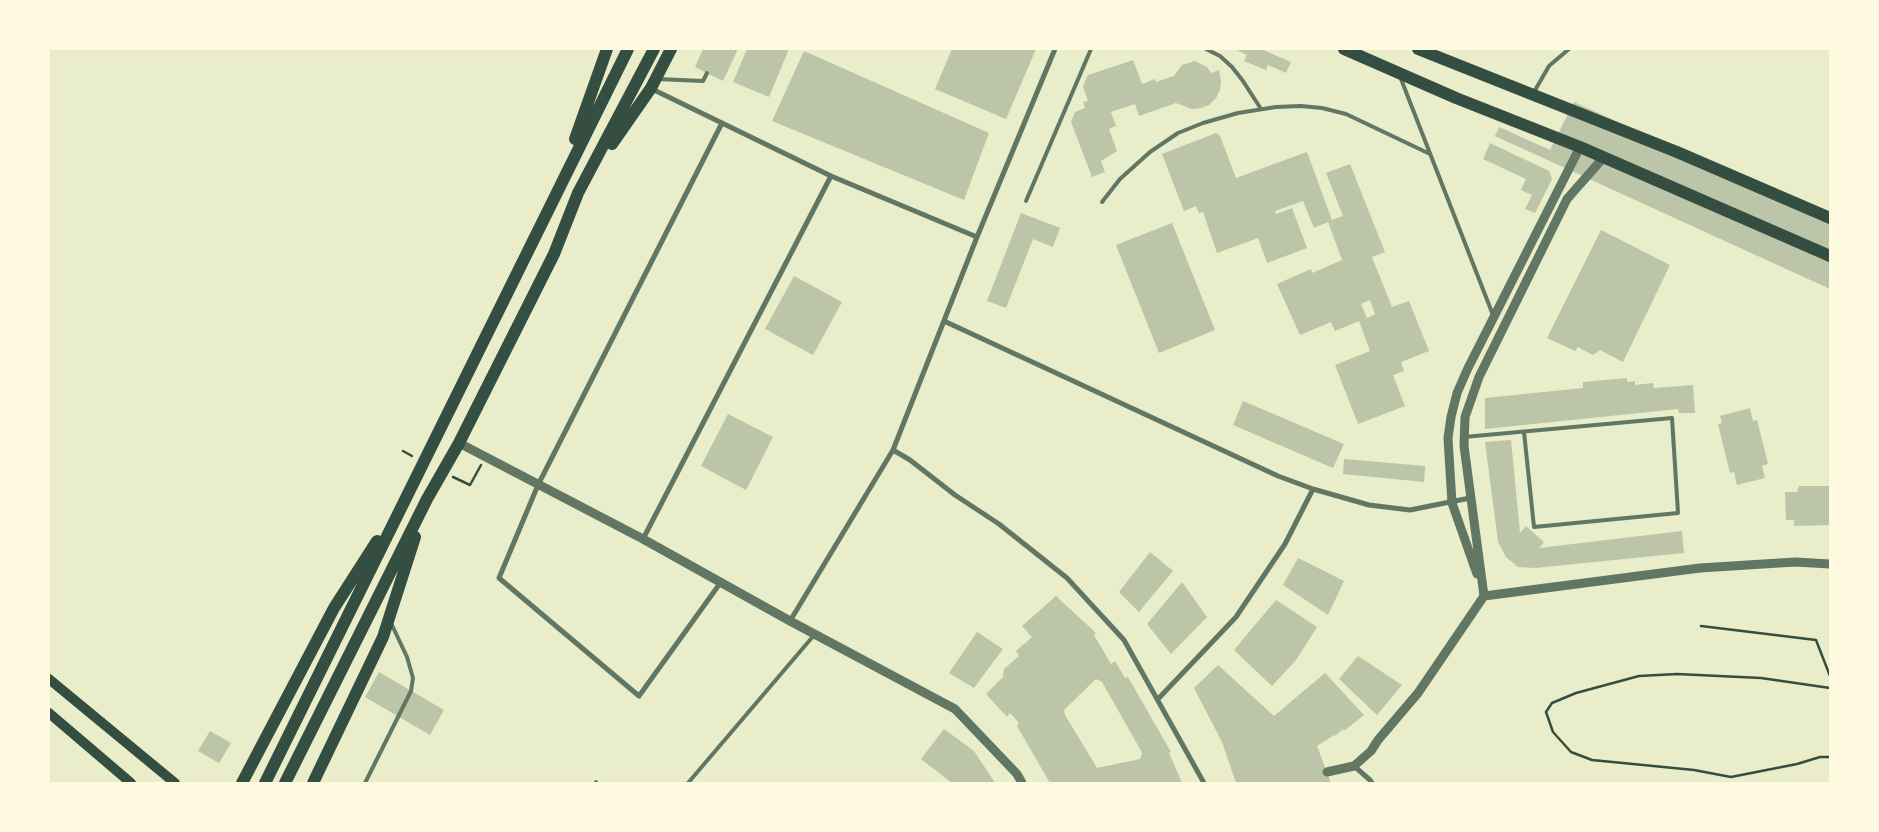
<!DOCTYPE html>
<style>
body{margin:0}
#map{position:relative;width:1879px;height:832px;overflow:hidden;background:#e9edc9;font-family:Inter,sans-serif}
canvas{display:block}
.frame{position:absolute;inset:0;border:50px solid #fefae0;pointer-events:none}
</style>
<div id="map">
<canvas width="1879" height="832"></canvas>
<div class="frame"></div>
</div>
<script>
const ctx = document.querySelector('canvas').getContext('2d');
ctx.lineJoin = 'round';
function fillPath(path, color) { ctx.fillStyle = color; ctx.fill(path, 'evenodd'); }
const shape = rows => new Path2D(rows.map(r => 'M' + r).join(''));
function trace(path, color, width, dash) { ctx.strokeStyle = color; ctx.lineWidth = width; ctx.lineCap = dash ? 'butt' : 'round'; ctx.setLineDash(dash || []); ctx.stroke(path); }
fillPath(shape([
 [703,49,738,49,723,81,695,67],
 [747,49,789,49,769,97,733,82],
 [952,49,1036,49,1006,119,935,89],
 [1234,49,1261,49,1291,62,1286,73,1268,65,1266,70,1244,61,1247,55],
 [804,51,989,133,964,200,772,121],
 [1133,60,1142,84,1155,79,1156,82,1174,76,1182,65,1195,61,1207,67,1211,73,1219,70,1221,81,1220,90,1216,98,1209,105,1201,108,1192,109,1176,103,1139,116,1135,104,1111,112,1116,126,1109,129,1117,151,1101,161,1105,172,1092,177,1071,122,1075,112,1085,108,1083,102,1088,101,1083,86,1088,75],
 [1574,102,1830,219,1830,289,1495,136,1499,127,1550,150],
 [1216,133,1220,136,1236,178,1307,152,1332,220,1343,216,1326,173,1350,164,1385,252,1372,257,1392,307,1409,301,1429,351,1401,362,1404,371,1393,375,1405,406,1358,424,1335,365,1370,351,1359,321,1335,331,1331,322,1300,335,1277,284,1311,269,1312,273,1342,260,1328,222,1314,228,1303,201,1275,211,1276,214,1292,208,1307,248,1267,263,1258,238,1217,253,1203,212,1199,213,1196,206,1184,211,1162,154],
 [1370,300,1375,314,1367,318,1361,304],
 [1490,143,1549,171,1552,179,1535,213,1525,209,1532,195,1521,190,1526,179,1483,159],
 [1021,213,1060,228,1053,247,1033,239,1006,308,987,301],
 [1172,223,1215,330,1159,353,1116,245],
 [1601,230,1670,265,1623,362,1600,350,1593,355,1578,347,1575,351,1547,338],
 [794,276,842,302,813,355,765,329],
 [1627,378,1627,382,1635,381,1635,385,1653,383,1654,388,1693,385,1695,413,1679,413,1678,409,1485,429,1485,398,1583,388,1583,382],
 [1243,401,1344,444,1333,468,1233,425],
 [1750,408,1753,421,1757,420,1768,464,1762,466,1765,478,1737,485,1734,472,1730,473,1718,424,1722,423,1720,416],
 [728,414,773,437,746,490,701,466],
 [1511,440,1520,533,1526,526,1544,542,1539,548,1682,531,1684,553,1535,568,1518,567,1506,557,1498,542,1485,442],
 [1344,459,1425,466,1424,482,1343,474],
 [1799,486,1830,486,1830,525,1794,526,1794,520,1786,520,1785,492,1797,492],
 [1150,552,1173,571,1139,612,1119,592],
 [1298,558,1344,581,1328,615,1283,585],
 [1182,582,1207,617,1171,654,1147,624],
 [1056,596,1096,633,1094,635,1111,664,1115,661,1125,678,1128,677,1171,752,1169,753,1182,783,1050,783,1017,726,1019,723,1010,713,1007,717,986,694,1003,677,1004,669,1019,656,1016,651,1032,637,1022,626],
 [1096,679,1102,682,1140,749,1142,753,1140,759,1097,768,1065,715,1064,710],
 [1276,600,1317,627,1296,660,1272,686,1234,650],
 [977,632,1003,649,974,688,949,673],
 [1358,656,1402,685,1377,715,1339,679],
 [1218,665,1274,716,1325,673,1364,715,1344,731,1343,729,1335,736,1334,735,1317,746,1331,783,1236,783,1222,742,1194,688],
 [379,672,444,710,430,735,365,697],
 [944,729,974,751,995,783,952,783,921,759],
 [210,731,231,743,219,763,198,751]
]), '#bcc5a7');
trace(shape([
 [403,451,412,456],
 [453,477,470,485,481,465],
 [1701,626,1816,640,1830,676],
 [1830,688,1761,678,1677,674,1639,676,1576,693,1552,703,1546,712,1553,732,1571,752,1592,760,1694,770,1731,777,1797,764,1820,757,1830,757]
]), '#344e41', 2.5);
trace(shape([
 [1206,49,1220,56,1232,67,1243,81,1261,109],
 [657,79,703,81,707,73],
 [1401,79,1493,315],
 [1534,92,1549,66,1569,49],
 [1026,201,1091,49],
 [1102,202,1120,179,1150,152,1178,133,1203,123,1238,113,1276,107,1301,106,1322,108,1346,114,1430,154],
 [1464,437,1672,418,1678,513,1534,527,1524,432],
 [596,782,596,783],
 [365,783,411,691,413,678,407,657,391,623],
 [688,783,815,634]
]), '#617663', 4);
trace(shape([
 [652,89,831,176,977,237],
 [944,321,1278,476,1313,489,1369,505,1410,510,1470,498],
 [893,450,910,460,955,495,999,524,1067,578,1124,640,1204,783],
 [643,539,831,176],
 [721,582,639,696,499,578,538,485,722,123],
 [790,621,893,450,977,237,1055,49],
 [1158,699,1236,617,1285,544,1313,489],
 [1354,766,1370,780,1372,783]
]), '#617663', 5);
trace(shape([
 [459,443,643,539,790,621,955,709,1017,774,1022,783],
 [1477,574,1452,503,1448,438,1451,417,1457,393,1468,368,1580,147],
 [1484,596,1700,568,1795,562,1830,564],
 [1327,772,1354,766,1371,751,1378,740,1418,693,1484,596,1464,446,1465,417,1479,377,1567,199,1604,157]
]), '#617663', 9);
trace(shape([
 [49,679,175,783],
 [49,713,131,783]
]), '#344e41', 10);
trace(shape([
 [1344,49,1456,98,1580,147,1830,256],
 [1418,49,1677,152,1830,218],
 [575,139,607,49],
 [612,144,651,88,671,49],
 [242,783,334,608,377,541],
 [265,783,628,49],
 [285,783,427,499,459,443,554,254,578,193,654,49],
 [313,783,383,637,415,537]
]), '#344e41', 12);
</script>
